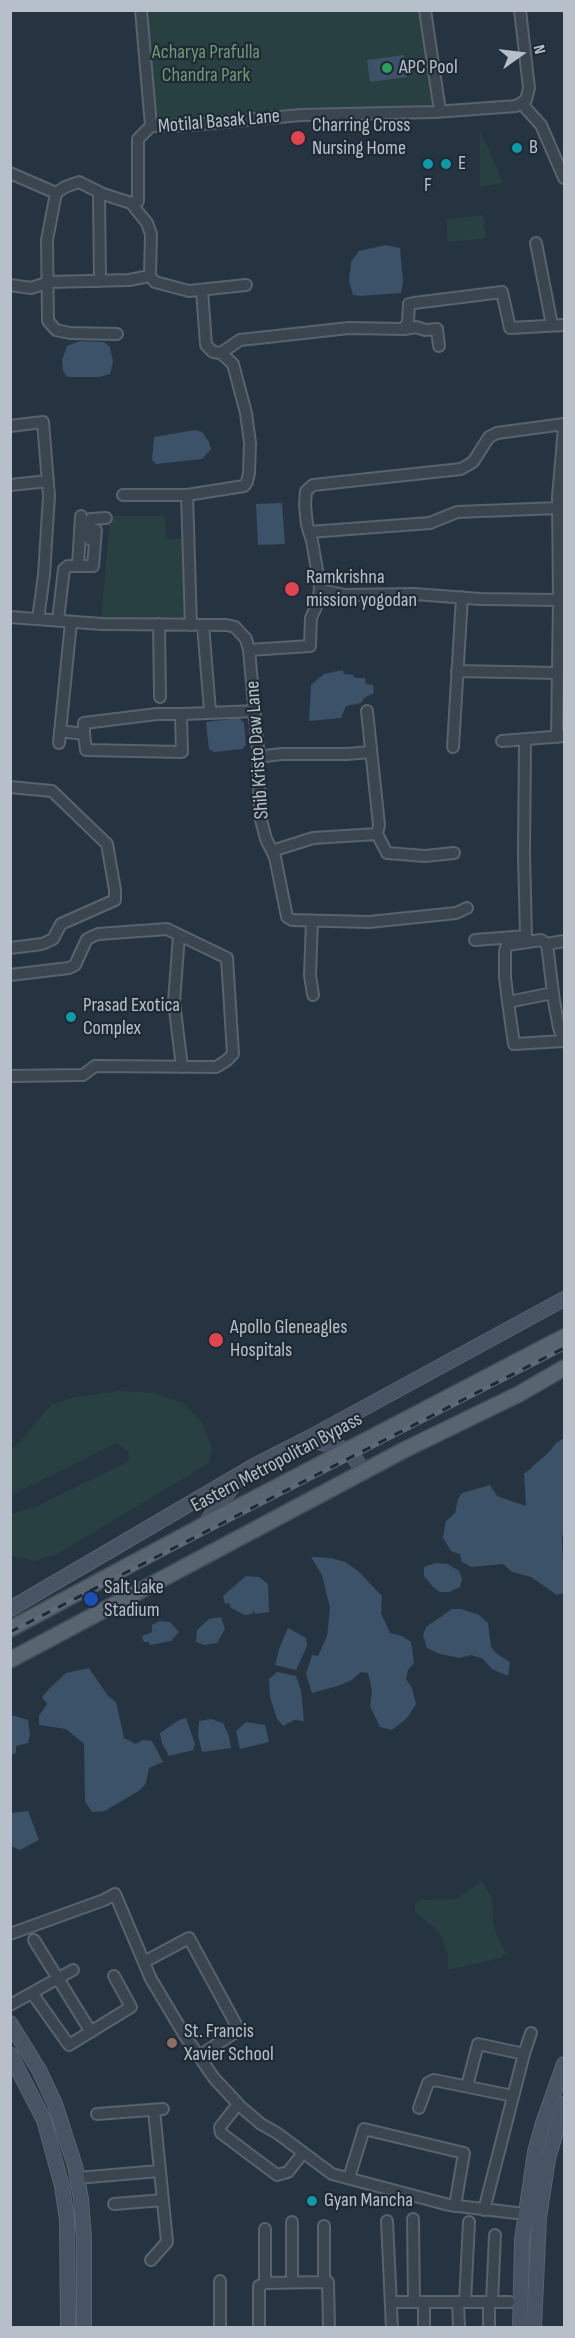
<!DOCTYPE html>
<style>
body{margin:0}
#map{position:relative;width:575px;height:2338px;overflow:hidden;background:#263340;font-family:"Sofia Sans Condensed",sans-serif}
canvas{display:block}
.frame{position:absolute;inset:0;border:12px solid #b7c0ca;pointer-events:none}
.north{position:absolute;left:491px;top:24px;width:60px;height:60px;-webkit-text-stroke:4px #1f2a35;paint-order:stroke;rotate:76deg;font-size:16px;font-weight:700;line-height:24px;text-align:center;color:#b7c0ca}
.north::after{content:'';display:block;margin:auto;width:21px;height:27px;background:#b7c0ca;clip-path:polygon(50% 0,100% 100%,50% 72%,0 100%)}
</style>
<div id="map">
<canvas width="575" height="2338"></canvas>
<div class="frame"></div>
<div class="north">N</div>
</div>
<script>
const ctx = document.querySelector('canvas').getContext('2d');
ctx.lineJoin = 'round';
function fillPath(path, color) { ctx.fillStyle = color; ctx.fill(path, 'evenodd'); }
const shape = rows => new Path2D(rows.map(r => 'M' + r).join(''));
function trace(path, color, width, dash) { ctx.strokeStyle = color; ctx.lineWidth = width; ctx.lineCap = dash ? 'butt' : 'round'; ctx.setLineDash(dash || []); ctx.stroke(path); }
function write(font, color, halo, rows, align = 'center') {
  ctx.font = font + ' "Sofia Sans Condensed",sans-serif'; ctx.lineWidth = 4.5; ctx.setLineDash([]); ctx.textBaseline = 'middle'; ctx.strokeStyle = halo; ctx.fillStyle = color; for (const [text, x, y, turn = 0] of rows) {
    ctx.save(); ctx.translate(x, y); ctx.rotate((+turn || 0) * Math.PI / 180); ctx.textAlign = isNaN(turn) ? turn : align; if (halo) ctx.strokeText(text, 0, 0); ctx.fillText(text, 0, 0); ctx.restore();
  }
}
fillPath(shape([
 [145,11,422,11,437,108,211,120,155,120],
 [480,130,503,183,480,187],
 [483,215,486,238,448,242,446,219],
 [110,516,165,516,167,539,184,539,188,621,101,621],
 [120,1391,155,1393,183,1403,202,1423,212,1448,209,1463,56,1555,34,1561,11,1556,11,1514,36,1507,129,1461,128,1451,116,1443,11,1495,11,1449,20,1442,51,1405,75,1397],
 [482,1881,492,1898,493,1920,496,1934,506,1953,501,1958,448,1970,448,1953,438,1931,415,1912,415,1903,421,1900,457,1899]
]), '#284041');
fillPath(shape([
 [404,55,407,77,370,82,367,60],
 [385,245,400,248,403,281,401,293,361,296,353,295,349,281,351,262,359,251],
 [80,341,104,342,110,347,113,362,110,374,99,377,67,377,63,371,62,360,67,346],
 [195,430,202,432,209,442,211,449,202,459,156,464,152,460,154,437],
 [282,503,285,544,258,545,256,504],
 [343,670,344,674,353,675,355,678,365,678,366,684,373,685,374,693,364,698,361,703,346,706,341,718,309,721,311,685,324,674],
 [239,718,244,723,246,745,242,749,215,752,209,749,206,722],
 [564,1438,564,1530,562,1537,564,1593,557,1595,531,1577,512,1572,503,1564,471,1567,462,1562,460,1554,451,1551,443,1538,446,1521,455,1513,458,1499,462,1493,490,1485,497,1496,526,1506,524,1474,549,1452,556,1443],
 [311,1557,331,1558,345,1562,358,1571,382,1596,381,1613,390,1633,402,1636,411,1642,414,1663,408,1670,406,1679,412,1688,416,1704,407,1718,392,1730,380,1727,370,1706,372,1691,368,1673,361,1672,352,1680,338,1686,312,1693,306,1674,312,1655,318,1656,327,1636,330,1608,322,1575],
 [436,1563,448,1564,459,1571,462,1578,460,1587,449,1592,440,1592,433,1587,424,1576,424,1567],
 [246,1576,259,1577,268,1584,269,1612,255,1614,254,1611,251,1614,245,1615,231,1608,229,1603,225,1604,223,1596],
 [452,1609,461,1609,479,1615,488,1623,491,1647,497,1654,510,1662,508,1676,492,1669,482,1658,471,1655,460,1658,440,1654,427,1648,423,1635,426,1627],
 [221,1617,225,1629,217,1643,204,1645,196,1642,197,1630,209,1619],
 [159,1621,170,1622,179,1632,171,1641,150,1645,149,1642,144,1642,142,1636,152,1632,152,1625],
 [288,1628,306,1638,307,1646,296,1670,275,1665,279,1649],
 [89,1668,108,1696,116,1702,124,1738,136,1744,143,1740,152,1741,163,1762,149,1768,146,1783,140,1790,105,1811,92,1812,85,1801,84,1744,66,1729,39,1725,39,1716,47,1704,42,1697,49,1689,66,1673],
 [277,1672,296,1676,301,1691,304,1721,294,1720,283,1726,277,1719,270,1697,269,1679],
 [11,1715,28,1720,30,1734,28,1743,16,1746,16,1753,11,1755],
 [186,1718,195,1744,193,1750,169,1756,162,1743,160,1733,179,1720],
 [211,1719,223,1723,229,1736,231,1748,202,1752,198,1735,199,1721],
 [246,1722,265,1725,269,1742,240,1749,236,1731],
 [28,1811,39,1840,20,1850,11,1846,11,1813]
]), '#3c5268');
const street = shape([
 [141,10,151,126],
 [425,10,440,111],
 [521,103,541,125,564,178],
 [10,173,56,193],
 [99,193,100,281],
 [131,203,147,223,151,234,150,276,155,282,189,291,246,285],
 [536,243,552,325],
 [10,285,31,288,49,282,129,280,150,276],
 [404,329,416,327,425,330,437,329,439,346],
 [117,334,70,333,56,330,48,321,47,240,56,193,65,187,79,182,103,194,131,203,138,201,138,139,151,126,191,125,301,115,435,112,516,106,526,100,529,88,520,10],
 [221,353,240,340,349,328,404,329,408,322,409,304,414,303,502,292,510,328,564,325],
 [10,426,43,422,49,496,44,575,38,619],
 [10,485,48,481],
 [123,495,187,495,191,625],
 [187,495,244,486,247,482,249,473,250,443,246,413,233,364,221,353,213,352,206,345,202,290],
 [309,532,430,523,457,512,558,508],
 [89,539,91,519,106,518],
 [78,566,81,516],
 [320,590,345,595,415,594,480,599,559,600],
 [10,617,102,624,227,625,235,627,246,639,249,650,258,749,260,816,266,839,275,857,287,917,292,920,369,922,456,913,467,908],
 [58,620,64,569,68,566,93,566,96,530],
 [159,624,160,697],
 [203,625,210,711],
 [249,650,310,646,311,618,319,600,320,587,312,541,307,525,305,505,306,491,313,485,461,469,473,462,489,437,497,433,564,424],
 [457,671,557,673],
 [367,711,379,825,377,834],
 [60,731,84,734,86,750,182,752,181,717,184,714,255,711],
 [84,734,84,723,157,714,184,714],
 [557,737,559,600,558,497,564,427],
 [502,741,564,736],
 [59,743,71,622],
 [453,747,462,597],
 [258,757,281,754,347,754,370,752],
 [10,787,52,791,107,844,115,890,115,900,61,924,53,939,42,944,10,948],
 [272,851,313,838,377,834,387,853,425,856,454,853],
 [312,921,310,975,313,995],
 [179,935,174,1002,182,1067],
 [475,940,526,936,524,855,525,740],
 [10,975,69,968,75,965,87,939,98,934,167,929,227,958,233,1054,226,1061,216,1067,95,1066,83,1075,10,1076],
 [553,993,508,1002,514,1044,564,1041,559,1028,554,1001,547,944,564,941],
 [508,1002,505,977,505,951,507,945,541,940,547,944],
 [10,1934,104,1900,115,1894,151,1979,185,2036,214,2078,241,2107,261,2124,277,2133,332,2174,449,2205,525,2214],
 [34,1940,91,2032],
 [144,1962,189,1938,239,2030,199,2056],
 [32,1993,69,2045,131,2007,114,1976],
 [10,2005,73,1970],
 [524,2054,531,2033],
 [467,2086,478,2044,524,2054,484,2210],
 [238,2104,220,2127,221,2133,277,2175,288,2172,303,2153],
 [419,2108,428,2083,434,2080,513,2096],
 [97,2114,163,2109],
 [77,2178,159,2171],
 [349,2178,364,2129,464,2153,455,2206],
 [114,2204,163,2200],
 [413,2219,414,2302],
 [387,2221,392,2328],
 [292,2222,292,2282],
 [324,2226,324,2282],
 [151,2260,167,2242,154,2110],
 [220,2281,220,2328],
 [265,2283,265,2229],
 [391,2302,510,2302],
 [458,2302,459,2328],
 [465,2302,469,2222],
 [489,2302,489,2328],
 [492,2302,495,2235],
 [259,2328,259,2286,265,2283,324,2282,328,2282,329,2328],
 [424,2328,424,2302]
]);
const secondary = shape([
 [307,1439,564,1299],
 [204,1525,236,1482],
 [10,1609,254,1466,307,1439,349,1450,364,1472],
 [10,2023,39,2070,55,2104,75,2166,81,2199,84,2238,84,2328],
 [10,2054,44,2120,62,2186,67,2220,68,2328],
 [520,2328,522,2240,535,2152,543,2123,564,2064],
 [534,2328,539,2218,548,2159,564,2104]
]);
const primary = shape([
 [10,1629,204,1525,564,1337],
 [10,1660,406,1449,519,1394,564,1368]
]);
trace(street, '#58636d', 14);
trace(secondary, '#58636d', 16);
trace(primary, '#444e59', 18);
trace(street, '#3a4550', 10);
trace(secondary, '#485463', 14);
trace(primary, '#586470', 15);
const rail = shape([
 [10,1632,564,1348]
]);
trace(rail, '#5d6977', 5);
trace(rail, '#1f2a35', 3, [9]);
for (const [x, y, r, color] of [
 [387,68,6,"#2e9e5b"],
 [298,138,8,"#e0444e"],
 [517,148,6,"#0f9aa8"],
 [428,164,6,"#0f9aa8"],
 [446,164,6,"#0f9aa8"],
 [292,589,8,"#e0444e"],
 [71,1017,6,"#0f9aa8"],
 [216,1340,8,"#e0444e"],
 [91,1599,8,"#1a4fb4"],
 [172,2043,6,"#8d6e63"],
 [312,2201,6,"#0f9aa8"]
]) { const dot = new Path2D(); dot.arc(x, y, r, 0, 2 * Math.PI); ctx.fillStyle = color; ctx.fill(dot); trace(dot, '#1f2a35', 2); }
write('20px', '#6f9a75', '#1f2a35', [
 ["Acharya Prafulla",206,53],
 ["Chandra Park",206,76]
]);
write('20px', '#b7c0ca', '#1f2a35', [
 ["APC Pool",399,68],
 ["Charring Cross",312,126],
 ["Nursing Home",312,149],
 ["B",529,148],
 ["E",458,164],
 ["F",428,186,"center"],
 ["Ramkrishna",306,578],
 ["mission yogodan",306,601],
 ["Prasad Exotica",83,1006],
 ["Complex",83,1029],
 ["Apollo Gleneagles",230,1328],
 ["Hospitals",230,1351],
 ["Salt Lake",104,1588],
 ["Stadium",104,1611],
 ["St. Francis",184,2032],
 ["Xavier School",184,2055],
 ["Gyan Mancha",324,2201]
], 'left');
write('20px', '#b7c0ca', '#1f2a35', [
 ["Motilal Basak Lane",219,122,-5],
 ["Shib Kristo Daw Lane",258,750,-94],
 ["Eastern Metropolitan Bypass",277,1463,-28]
]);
</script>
